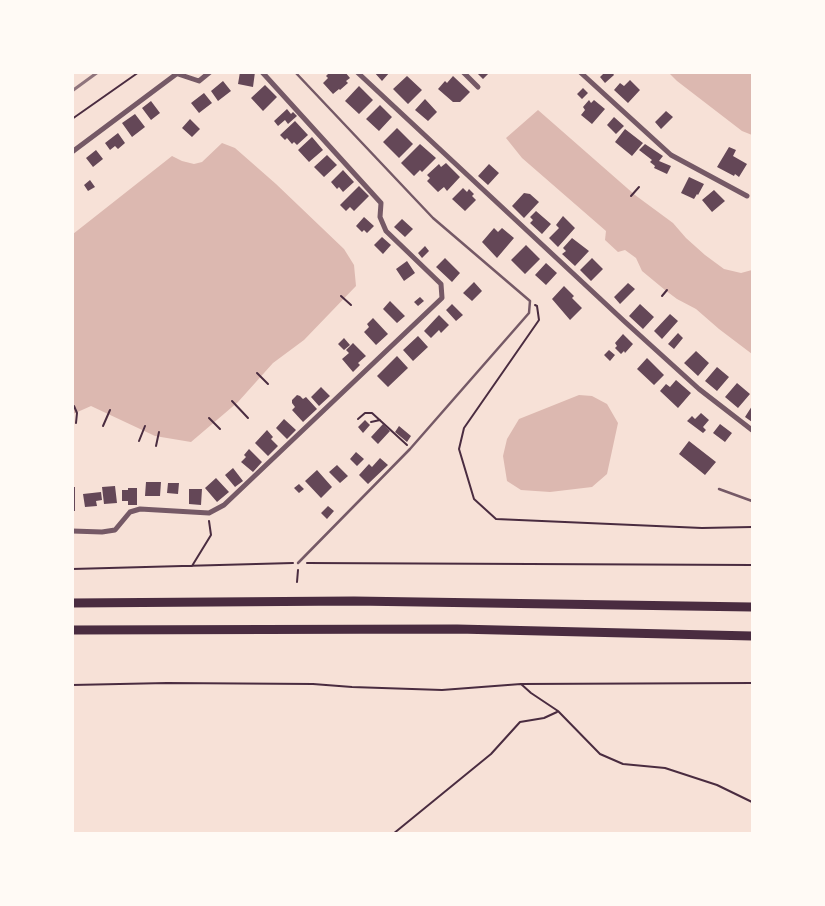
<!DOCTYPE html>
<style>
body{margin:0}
#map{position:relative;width:825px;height:906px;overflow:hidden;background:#f7e1d7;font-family:"Titillium Web",sans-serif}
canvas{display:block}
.frame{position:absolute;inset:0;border:74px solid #fffaf5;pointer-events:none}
</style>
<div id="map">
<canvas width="825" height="906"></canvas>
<div class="frame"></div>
</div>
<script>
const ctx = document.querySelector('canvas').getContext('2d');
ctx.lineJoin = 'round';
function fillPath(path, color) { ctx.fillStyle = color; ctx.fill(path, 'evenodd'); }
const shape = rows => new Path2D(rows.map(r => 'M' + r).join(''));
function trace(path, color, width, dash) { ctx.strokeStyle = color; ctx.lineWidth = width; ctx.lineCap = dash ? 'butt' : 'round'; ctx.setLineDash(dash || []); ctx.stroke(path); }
fillPath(shape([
 [669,73,752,73,752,135,742,131,677,81],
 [538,110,635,195,673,223,686,238,705,255,724,269,741,273,752,270,752,354,719,329,696,309,677,299,665,290,642,271,636,258,625,250,618,252,605,240,606,231,522,158,506,138],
 [222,143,235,148,276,184,344,249,354,265,356,286,304,340,273,363,238,402,191,442,155,436,91,406,73,414,73,234,172,156,182,161,194,164,202,162],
 [579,395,592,396,607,404,618,423,607,474,592,487,550,492,521,490,507,481,503,456,507,439,519,419]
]), '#dcb8b0');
fillPath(shape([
 [240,72,255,72,253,87,238,84],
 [330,72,345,72,350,78,346,81,348,83,340,90,339,89,333,94,323,83,328,78,326,76],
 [374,72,390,72,382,81],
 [476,72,490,72,483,79],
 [605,72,612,72,614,75,605,83,600,77],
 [407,76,422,90,408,104,393,89],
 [453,76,470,92,460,102,453,102,438,89,445,81,447,83],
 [630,80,640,90,628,103,614,90,620,83,624,86],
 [223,81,231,91,218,101,211,91],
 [265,85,277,97,263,111,251,98],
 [359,86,373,100,359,114,345,101],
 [583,88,588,93,582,99,577,94],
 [204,93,212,103,199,113,191,103],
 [425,99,437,112,428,121,415,110],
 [589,100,591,103,594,100,605,109,592,124,581,115,585,110,583,107],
 [151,101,160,113,151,120,142,108],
 [380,105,392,117,379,131,366,119],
 [287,109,291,114,293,112,297,116,288,124,285,120,278,126,274,121],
 [666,111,673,117,661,129,655,122],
 [135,114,145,127,132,137,122,123],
 [614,117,624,126,616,134,607,125],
 [190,119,200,129,192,137,182,128],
 [295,121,308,135,297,145,294,142,292,144,287,138,285,140,280,135],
 [397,128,413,144,399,158,383,142],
 [625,129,643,143,632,156,615,142],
 [118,133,125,143,118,149,115,146,110,150,105,143],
 [312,137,323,150,309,162,298,150],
 [420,144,436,158,422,172,420,170,414,176,401,163],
 [645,144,663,156,659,161,671,166,667,174,654,168,655,166,650,162,652,160,639,150],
 [729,147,736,150,733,156,747,164,739,177,735,174,734,176,717,167],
 [96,150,103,159,93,167,86,158],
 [327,155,337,165,324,177,314,167],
 [446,163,460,177,447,191,444,187,438,192,427,181,430,178,427,175,439,164,441,167],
 [489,164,499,173,488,185,478,176],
 [343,170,354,182,343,192,339,187,337,189,331,182],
 [689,177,704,184,698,195,697,194,694,199,681,193],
 [90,180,95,187,88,191,84,185],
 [359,186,369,196,354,211,350,207,346,211,340,205],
 [463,188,467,192,469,189,474,194,472,196,476,200,465,211,452,199],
 [714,190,725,201,712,212,702,200],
 [524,193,530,194,539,202,524,218,512,206],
 [536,211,551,224,542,234,530,223,533,220,530,217],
 [563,216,575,228,558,247,549,238,559,228,556,225],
 [364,217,374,226,367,233,364,230,362,232,356,226],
 [402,219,413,229,405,237,394,227],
 [494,228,498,232,502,228,514,238,497,258,482,242],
 [382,237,391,245,383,254,374,245],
 [572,238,589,251,575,266,562,254,566,251,563,248],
 [526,245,540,259,525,274,511,260],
 [425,246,429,251,422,258,418,253],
 [445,258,460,273,452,282,436,267],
 [592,258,603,269,591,281,580,270],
 [407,261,415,273,404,281,396,269],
 [546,263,557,273,546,285,535,275],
 [474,282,482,291,472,301,463,293],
 [628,283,635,289,620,304,614,297],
 [564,286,574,296,572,298,582,308,570,320,552,299],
 [420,297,424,301,418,306,414,302],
 [390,301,405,316,397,323,383,309],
 [452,304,463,315,456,321,446,310],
 [640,304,654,317,643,329,629,316],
 [670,314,678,321,662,339,654,331],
 [439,315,449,325,441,333,439,330,431,338,424,331],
 [373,318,388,334,376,345,364,332,369,327,367,324],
 [678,333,683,338,674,349,668,344],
 [623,334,633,344,625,353,624,351,621,354,615,348,617,346,615,343],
 [418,336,428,347,413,361,403,350],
 [344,338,350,345,344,350,338,344],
 [353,343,366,356,358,363,360,365,353,372,342,359,349,353,346,350],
 [609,350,615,355,610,361,604,355],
 [696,351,709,363,698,376,684,363],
 [397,356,408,368,388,387,377,376],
 [647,358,664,375,654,385,637,369],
 [717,367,729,377,717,391,705,381],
 [676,380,691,393,678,408,660,391,666,384,670,387],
 [737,383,750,394,738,408,725,397],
 [321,387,330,396,319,406,311,397],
 [297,395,300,396,303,399,306,397,317,409,303,422,292,410,295,407,292,403,292,400],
 [752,406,752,422,745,417],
 [701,413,709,420,703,427,706,430,703,433,687,421,692,416,695,419],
 [284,419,296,430,287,439,276,428],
 [365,420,370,425,363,433,358,427],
 [383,424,390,431,378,444,371,437],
 [720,424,732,433,725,442,713,433],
 [399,426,411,436,407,442,395,432],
 [267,430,273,437,271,439,278,446,268,456,255,443],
 [689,441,716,462,705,475,679,454],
 [249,449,262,462,253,472,241,462,246,457,244,455],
 [356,452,364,459,357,466,350,459],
 [380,458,388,465,368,484,359,475,369,464,372,467],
 [337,465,348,476,340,483,329,472],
 [233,468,243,481,235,487,225,475],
 [317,470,332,487,321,498,305,481],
 [216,478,229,492,217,502,205,488],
 [146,482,161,482,160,496,145,496],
 [168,483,179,483,178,494,167,493],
 [299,484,304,489,299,493,294,488],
 [115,486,117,503,104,504,102,487],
 [72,487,75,487,75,511,72,511],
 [128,488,137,488,137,505,128,505,128,501,122,501,122,490,128,490],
 [189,489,202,489,201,505,189,504],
 [101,492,102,500,96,501,97,506,85,507,83,494],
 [328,506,334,511,327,519,321,513]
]), '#644757');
trace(shape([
 [72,119,139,72],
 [631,196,639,187],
 [341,296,351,305],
 [662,296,667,290],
 [535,305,537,306,539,320,464,428,459,449,474,499,496,519,702,528,752,527],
 [257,373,268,384],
 [232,401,248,418],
 [74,406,77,413,76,423],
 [209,418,220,429],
 [358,419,365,413,372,413,407,445],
 [371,422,380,420],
 [103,426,110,410],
 [139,441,145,426],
 [156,446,159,432],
 [307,563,752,565],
 [192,566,211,535,209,521],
 [72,569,293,563],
 [297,582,298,570],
 [521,684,531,693,558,711,600,754,623,764,665,768,717,785,752,802],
 [72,685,167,683,313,684,352,687,442,690,521,684,752,683],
 [393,834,491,754,520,722,544,718,557,712]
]), '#4a2c40', 2);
trace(shape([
 [295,72,433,218,530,301,529,313,410,449,298,563],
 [719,489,752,501]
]), '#755966', 2.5);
trace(shape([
 [357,72,624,321,699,389,752,430],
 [463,72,478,87],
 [580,72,671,155,747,196],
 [178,74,199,81,210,72],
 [72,152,179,72],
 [72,531,102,532,115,530,130,512,140,509,209,513,224,505,442,298,441,284,386,231,380,217,381,203,262,72]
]), '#755966', 5);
trace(shape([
 [72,603,354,601,752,607],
 [72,630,457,629,752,636]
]), '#4a2c40', 9);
trace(shape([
 [72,91,98,72]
]), '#8f747c', 3);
</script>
